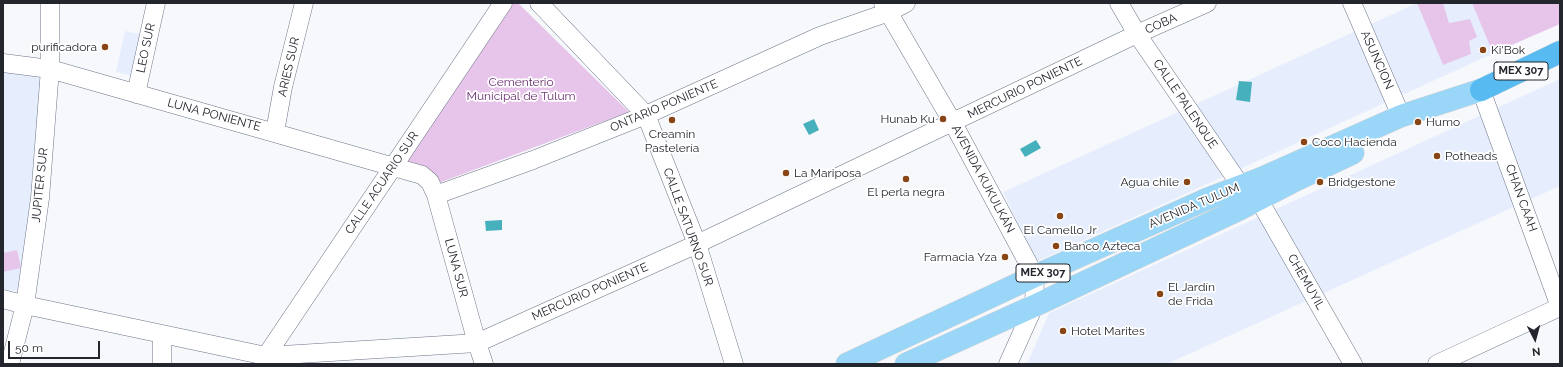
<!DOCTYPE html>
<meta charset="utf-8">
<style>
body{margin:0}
#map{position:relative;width:1563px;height:367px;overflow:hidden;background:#f6f8fc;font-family:Raleway,sans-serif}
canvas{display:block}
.frame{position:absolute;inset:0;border:4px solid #23262d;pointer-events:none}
.north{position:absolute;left:1515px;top:319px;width:40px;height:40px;-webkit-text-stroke:3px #fff;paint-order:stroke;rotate:174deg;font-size:11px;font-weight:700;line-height:16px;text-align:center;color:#23262d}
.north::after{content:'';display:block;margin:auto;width:14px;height:18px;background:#23262d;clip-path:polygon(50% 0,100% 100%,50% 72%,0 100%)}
.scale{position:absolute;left:8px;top:341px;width:92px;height:18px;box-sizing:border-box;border:2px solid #23262d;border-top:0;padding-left:5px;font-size:12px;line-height:14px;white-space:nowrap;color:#23262d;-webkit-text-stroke:3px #fff;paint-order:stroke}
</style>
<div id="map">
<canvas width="1563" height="367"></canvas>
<div class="frame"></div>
<div class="north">N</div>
<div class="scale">50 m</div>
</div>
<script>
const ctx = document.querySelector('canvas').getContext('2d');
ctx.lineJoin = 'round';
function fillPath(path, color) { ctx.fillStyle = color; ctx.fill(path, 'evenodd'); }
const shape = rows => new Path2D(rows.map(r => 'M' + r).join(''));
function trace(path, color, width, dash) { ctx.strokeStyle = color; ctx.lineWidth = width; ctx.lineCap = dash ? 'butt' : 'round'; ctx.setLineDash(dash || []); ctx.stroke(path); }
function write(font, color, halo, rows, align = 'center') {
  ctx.font = font + ' Raleway,sans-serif'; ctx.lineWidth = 3.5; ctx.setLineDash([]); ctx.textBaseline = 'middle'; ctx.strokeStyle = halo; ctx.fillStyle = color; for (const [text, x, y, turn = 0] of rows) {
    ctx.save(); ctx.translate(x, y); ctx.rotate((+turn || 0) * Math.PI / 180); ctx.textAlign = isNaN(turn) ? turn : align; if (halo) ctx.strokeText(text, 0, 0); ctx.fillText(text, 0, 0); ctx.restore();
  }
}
fillPath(shape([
 [1417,3,1560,3,1560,23,1036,262,1003,192],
 [125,31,143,35,134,76,116,72],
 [3,68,42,74,30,216,23,286,15,291,3,289],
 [1560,79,1560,186,1167,364,1027,364,1049,313]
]), '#e6eefe');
fillPath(shape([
 [506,3,518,3,629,112,436,184,402,165],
 [1417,3,1443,3,1449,23,1470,19,1477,37,1469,41,1471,54,1443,65],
 [1472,3,1560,3,1560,24,1493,53],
 [17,250,21,268,3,272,3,253]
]), '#e7c5ea');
fillPath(shape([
 [1239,81,1252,82,1250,102,1236,100],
 [814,119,819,130,809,135,803,124],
 [1036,140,1041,148,1025,157,1020,149],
 [502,220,502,230,486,231,485,221]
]), '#47b0bd');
const minor = shape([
 [539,3,646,115,697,244,734,364],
 [883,3,953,123,1035,276,1034,306,1008,364],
 [1119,3,1137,34,1241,186,1259,200,1353,364],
 [1352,3,1401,116],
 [3,63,50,69,422,175,430,182,436,195,477,343,484,364],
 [1481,90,1560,307],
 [136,94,156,3],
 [275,132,283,87,304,3],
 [436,195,533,160,646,115,820,36,889,12,906,3],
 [3,299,25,305,266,356,477,343,697,244,1137,34,1207,3],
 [162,335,162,364],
 [266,363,266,356,503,3],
 [10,364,25,305,40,198,50,69,50,3],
 [1437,364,1560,307]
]);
const major = shape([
 [847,364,1035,276,1207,199,1262,178,1401,116,1481,90],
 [906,364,1034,306,1240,209,1296,180,1353,153]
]);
const highway = shape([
 [1481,90,1560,52]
]);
trace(minor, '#6d7586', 19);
trace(major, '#d3d4d5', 23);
trace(highway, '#d3d4d5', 23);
trace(minor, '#fff', 18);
trace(major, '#9ad6f7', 22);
trace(highway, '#57bbf2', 22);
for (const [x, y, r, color] of [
 [105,47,4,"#884515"],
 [1483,50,4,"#884515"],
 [943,119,4,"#884515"],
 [672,120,4,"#884515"],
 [1418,122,4,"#884515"],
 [1304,142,4,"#884515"],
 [1437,156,4,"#884515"],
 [786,173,4,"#884515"],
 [906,179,4,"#884515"],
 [1187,182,4,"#884515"],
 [1320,182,4,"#884515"],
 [1060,216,4,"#884515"],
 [1056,246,4,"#884515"],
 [1005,257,4,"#884515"],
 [1160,294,4,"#884515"],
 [1063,331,4,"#884515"]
]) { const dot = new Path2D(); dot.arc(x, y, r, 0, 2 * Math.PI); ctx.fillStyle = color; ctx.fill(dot); trace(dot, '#fff', 1.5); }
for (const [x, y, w] of [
 [1521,71,54],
 [1043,273,54]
]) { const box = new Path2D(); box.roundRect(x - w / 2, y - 9, w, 18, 3); ctx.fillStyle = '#fff'; ctx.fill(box); trace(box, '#23262d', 1); }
write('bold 11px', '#23262d', null, [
 ["MEX 307",1521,71],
 ["MEX 307",1043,273]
]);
write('12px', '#23262d', '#fff', [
 ["COBA",1161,24,-24],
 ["LEO SUR",146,48,-78],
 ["ASUNCION",1377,60,66],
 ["ARIES SUR",289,67,-77],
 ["MERCURIO PONIENTE",1025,88,-26],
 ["CALLE PALENQUE",1185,104,56],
 ["ONTARIO PONIENTE",664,106,-23],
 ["LUNA PONIENTE",214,115,15],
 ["AVENIDA KUKULKÁN",983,179,62],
 ["CALLE ACUARIO SUR",382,183,-56],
 ["JUPITER SUR",40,185,-84],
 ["CHAN CAAH",1521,198,70],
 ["AVENIDA TULUM",1194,206,-23],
 ["CALLE SATURNO SUR",688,227,70],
 ["LUNA SUR",456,268,75],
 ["CHEMUYIL",1306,282,60],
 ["MERCURIO PONIENTE",590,292,-24]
]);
write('12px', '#23262d', '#fff', [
 ["purificadora",97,47,"right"],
 ["Ki'Bok",1491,50],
 ["Hunab Ku",935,119,"right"],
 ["Humo",1426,122],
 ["Creamin",672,134,"center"],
 ["Pastelería",672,148,"center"],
 ["Coco Hacienda",1312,142],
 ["Potheads",1445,156],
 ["La Mariposa",794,173],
 ["Agua chile",1179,182,"right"],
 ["Bridgestone",1328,182],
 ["El perla negra",906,192,"center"],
 ["El Camello Jr",1060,230,"center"],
 ["Banco Azteca",1064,246],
 ["Farmacia Yza",997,257,"right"],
 ["El Jardín",1168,287],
 ["de Frida",1168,301],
 ["Hotel Marites",1071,331]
], 'left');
write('12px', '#6a2d71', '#fff', [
 ["Cementerio",521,82],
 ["Municipal de Tulum",521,96]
]);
</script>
